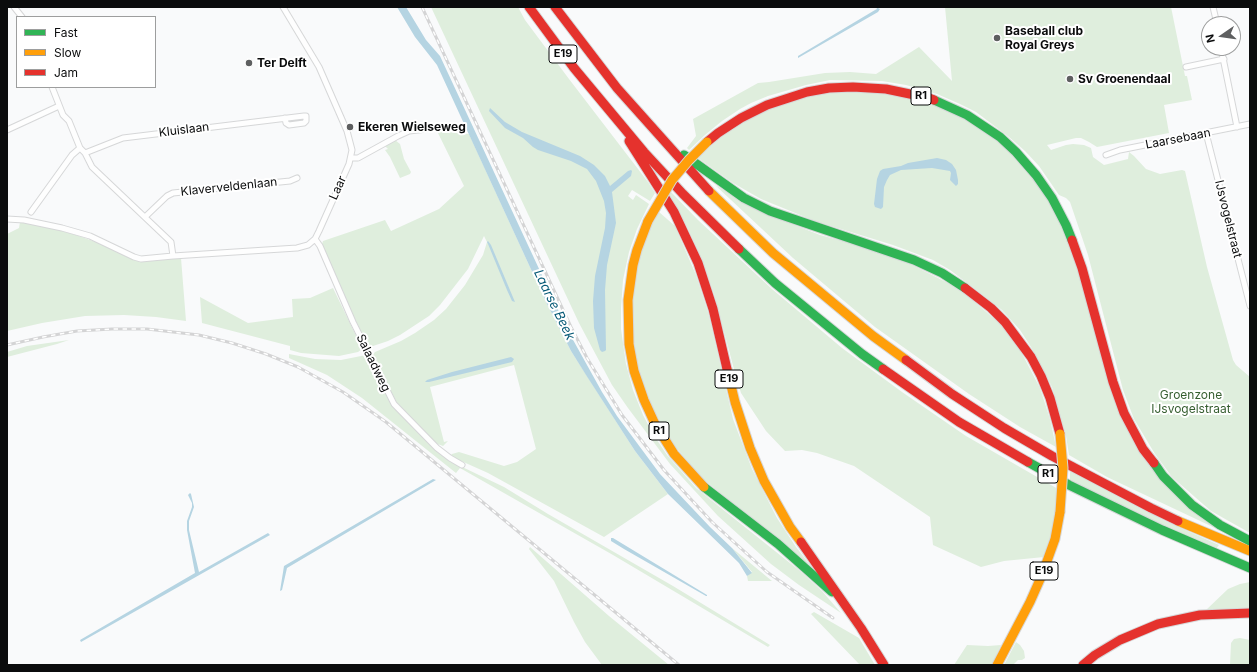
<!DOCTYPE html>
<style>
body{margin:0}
#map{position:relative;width:1257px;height:672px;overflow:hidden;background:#f9fafb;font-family:Inter,sans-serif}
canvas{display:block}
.frame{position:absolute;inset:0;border:8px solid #0b0c0d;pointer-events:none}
.legend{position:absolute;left:16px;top:16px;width:140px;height:72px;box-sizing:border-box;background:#fff;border:1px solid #9d9e9e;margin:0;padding:5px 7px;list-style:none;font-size:12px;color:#0b0c0d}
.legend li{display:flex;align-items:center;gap:8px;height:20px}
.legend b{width:20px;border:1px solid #9d9e9e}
.north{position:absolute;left:1201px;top:16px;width:40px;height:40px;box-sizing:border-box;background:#fff;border:1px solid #9d9e9e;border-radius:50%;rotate:257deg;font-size:11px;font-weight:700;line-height:16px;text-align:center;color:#0b0c0d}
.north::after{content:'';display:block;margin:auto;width:14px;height:18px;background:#5e5f60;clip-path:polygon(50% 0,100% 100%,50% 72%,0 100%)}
</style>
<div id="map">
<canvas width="1257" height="672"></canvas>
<div class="frame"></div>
<ul class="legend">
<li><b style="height:5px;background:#30b455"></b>Fast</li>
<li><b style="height:5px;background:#ff9f0a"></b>Slow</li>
<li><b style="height:5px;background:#e5322d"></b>Jam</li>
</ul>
<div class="north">N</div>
</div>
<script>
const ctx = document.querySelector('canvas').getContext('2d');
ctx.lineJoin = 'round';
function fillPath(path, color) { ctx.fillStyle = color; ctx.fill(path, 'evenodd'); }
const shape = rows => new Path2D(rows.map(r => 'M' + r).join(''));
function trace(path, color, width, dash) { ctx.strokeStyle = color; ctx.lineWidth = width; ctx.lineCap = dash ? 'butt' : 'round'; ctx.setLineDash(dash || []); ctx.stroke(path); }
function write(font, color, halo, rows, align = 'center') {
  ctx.font = font + ' Inter,sans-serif'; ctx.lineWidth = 4; ctx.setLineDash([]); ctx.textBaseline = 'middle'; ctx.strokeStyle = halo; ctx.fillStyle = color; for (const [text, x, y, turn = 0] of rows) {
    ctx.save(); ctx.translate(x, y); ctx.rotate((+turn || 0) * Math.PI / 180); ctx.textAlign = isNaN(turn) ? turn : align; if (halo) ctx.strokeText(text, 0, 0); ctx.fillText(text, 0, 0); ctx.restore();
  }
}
fillPath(shape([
 [431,7,518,7,525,20,569,79,648,182,655,193,650,201,632,190,628,196,633,200,636,195,649,204,637,229,629,252,623,280,621,308,621,329,626,364,633,390,643,415,653,434,667,455,696,488,800,571,822,591,841,613,799,585,771,564,718,516,670,464,628,408,612,385,579,323],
 [945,7,1171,7,1185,76,1187,76,1192,100,1164,105,1169,133,1097,147,1089,142,1081,138,1076,138,1047,145,1051,150,1066,145,1073,144,1084,145,1091,148,1093,157,1104,165,1128,159,1129,152,1134,156,1146,169,1160,174,1182,170,1185,171,1207,267,1233,360,1236,365,1250,377,1250,533,1211,511,1172,477,1155,454,1134,419,1123,390,1088,255,1070,202,1066,198,1059,195,1039,166,1025,151,1009,137,976,112,960,104,937,94,906,85,882,81,830,80,806,85,768,96,751,103,740,109,722,121,705,135,689,150,687,148,696,136,693,119,758,83,769,82,825,73,850,72,876,74,919,47,952,81],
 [852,91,880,91,913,98,938,106,963,117,987,133,1014,155,1032,174,1060,221,1070,246,1079,274,1110,386,1118,408,1133,441,1144,459,1173,493,1185,504,1216,527,1215,528,1107,477,1069,455,1066,436,1052,387,1031,347,1020,330,1002,310,979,292,950,270,933,260,893,245,815,221,761,199,733,183,698,158,727,131,757,113,811,95],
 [437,131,469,134,546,302,571,351,635,451,668,494,604,537,488,473,450,456,452,454,459,452,504,466,517,462,536,449,514,365,430,387,444,442,448,441,443,446,435,443,394,401,372,356,375,352,401,341,415,333,434,320,446,309,465,285,483,255,487,242,484,236,468,269,440,305,429,316,400,335,388,341,370,347,367,344,350,309,322,244,323,241,385,220,391,231,439,209,464,186],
 [395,140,400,144,404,159,411,172,410,174,400,178,390,157,385,150,388,149,384,145],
 [715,185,759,210,787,222,820,235,854,244,906,262,948,283,968,296,1000,324,1017,344,1040,388,1050,419,1056,447,1020,427,969,394,875,327,793,258],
 [671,192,698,220,772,289,842,348,902,392,966,436,1058,489,1056,511,1051,536,1044,557,1004,561,981,567,933,545,930,517,854,466,817,453,802,450,785,451,766,431,741,393,735,373,714,294,702,260,688,229,669,195],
 [659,212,675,226,696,275,708,312,733,419,752,469,777,518,796,547,814,570,702,478,673,444,654,411,644,388,637,364,633,335,632,301,638,260,652,223,653,223],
 [20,222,56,229,76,235,110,247,137,261,143,262,156,259,181,258,186,321,156,317,124,315,85,316,42,323,7,331,7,234,19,228],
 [333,288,362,348,362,349,358,352,339,356,301,353,290,350,290,346,202,323,200,297,248,323,293,317,292,299,310,298],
 [69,340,57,344,7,357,7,352,27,346],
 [289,354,315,359,341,360,366,355,393,406,437,451,456,464,504,487,548,514,673,586,770,645,768,647,613,555,460,468,456,473,362,398,327,375,289,358],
 [1070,471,1165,521,1219,545,1216,549,1163,526,1070,481],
 [530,547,609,616,669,665,602,665,585,642,574,622,554,581,529,549],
 [732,548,772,581,748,581,747,576,752,572],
 [1250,582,1250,609,1206,610,1228,589,1240,584],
 [814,612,859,638,875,665,860,665,811,614],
 [1240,638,1250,640,1250,665,1230,665,1231,643,1234,639],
 [1016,642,1020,645,1024,651,1025,658,1022,660,1018,660,1014,664,1004,665],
 [967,645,988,646,1001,645,992,665,954,665]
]), '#dfeedd');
fillPath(shape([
 [397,7,406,7,426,40,440,56,567,329,602,392,617,416,660,474,710,527,732,548,752,573,747,576,739,563,668,494,635,451,586,375,571,351,546,302,437,65,415,37],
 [876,7,880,9,878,12,798,58,798,56,875,10,877,9],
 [490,108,505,122,522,132,580,156,594,165,605,176,610,186,628,171,631,170,632,171,631,176,612,192,616,223,607,265,605,290,606,350,605,351,602,352,600,350,594,328,593,301,595,276,605,228,606,213,604,201,596,181,587,169,571,161,538,150,533,147,523,138,505,128,489,111],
 [937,158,946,160,952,164,956,170,958,180,958,184,956,186,950,180,951,173,950,171,932,168,901,170,890,175,887,180,884,187,883,207,881,209,875,207,874,204,877,179,880,171,883,169,901,166,908,163],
 [488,241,491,245,515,302,512,301,507,290,488,244,487,242],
 [511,357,514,359,512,362,429,382,425,382,427,380,452,372],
 [433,479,436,480,287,568,282,590,280,591,284,566],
 [190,493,191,494,194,507,189,521,189,530,199,572,268,533,270,535,81,642,80,640,195,573,187,530,187,521,192,507,192,503,188,495],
 [613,538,707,595,707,596,706,596,624,549,611,541,611,538]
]), '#b5d4e2');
const street = shape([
 [14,7,22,17],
 [1213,7,1217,24],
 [1221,48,1237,127],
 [1186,67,1224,59],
 [52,87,63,115,69,121,80,148,85,153,92,167,171,242,173,256],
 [7,130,59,106],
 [1206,133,1250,306],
 [85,153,123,138,304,116,306,116,306,121,304,123,289,125,286,123,285,118],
 [1106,155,1120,150,1250,124],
 [351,158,358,158,398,136,409,131,427,129],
 [31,212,72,155,80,148],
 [145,217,167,196,173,193,290,181,297,178],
 [7,219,24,220,62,228,90,236,134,257,141,259,173,256,297,248,308,245,315,239,319,231,349,164,352,150,347,131,319,67,283,7],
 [315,239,320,246,353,322,394,404,437,448,450,458,462,465]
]);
const fast = shape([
 [934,100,967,115,1000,137,1016,152,1036,175,1052,198,1066,225,1072,240],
 [684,155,744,198,770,211,914,260,942,273,965,288],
 [739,249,775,283,862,354,883,369],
 [1028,462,1069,485,1162,530,1250,568],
 [1154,463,1163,476,1192,505,1220,525,1250,541],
 [704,487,778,544,832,592]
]);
const slow = shape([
 [709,191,773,253,873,336,906,360],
 [648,221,637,250,633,265,628,300,629,344,634,371,644,400,655,424,674,454,704,487],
 [727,369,735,402,750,448,764,481,790,527,801,542],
 [1178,521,1250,551],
 [997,665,1030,602,1042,575,1055,539,1060,512]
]);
const jam = shape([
 [529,7,574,68,644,152,683,194,739,249],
 [555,7,617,88,709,191],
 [629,141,674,212,698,263,713,309,727,369],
 [707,142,718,133,741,118,767,105,807,92,829,88,853,87,886,89,929,98,934,100],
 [1072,240,1082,268,1113,382,1124,413,1143,449,1154,463],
 [965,288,991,308,1005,322,1031,357,1041,376,1050,398,1060,434],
 [906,360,952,394,1004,428,1052,456,1151,508,1178,521],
 [883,369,959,422,1028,462],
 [801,542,861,628,884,665],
 [1083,665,1095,655,1120,640,1158,624,1200,615,1250,613]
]);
trace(street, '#d6d7d8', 7);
trace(fast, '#d6d7d8', 11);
trace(slow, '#d6d7d8', 11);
trace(jam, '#d6d7d8', 11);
trace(street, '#fefefe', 5);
trace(fast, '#30b455', 9);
trace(slow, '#ff9f0a', 9);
trace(jam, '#e5322d', 9);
const rail = shape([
 [422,7,571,327,587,358,622,415,664,470,712,522,767,572,833,618],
 [7,345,43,337,77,331,112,329,147,329,199,335,232,343,266,354,298,367,343,392,386,422,679,665]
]);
trace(rail, '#d4d4d5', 3);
trace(rail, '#fff', 1.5, [4.5]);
const slowBridge = shape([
 [648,221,672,180,689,160,707,142],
 [1060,434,1063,468,1060,512]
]);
trace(slowBridge, '#d6d7d8', 11, []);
trace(slowBridge, '#ff9f0a', 9);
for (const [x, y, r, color] of [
 [997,38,4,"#5e5f60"],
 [249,63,4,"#5e5f60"],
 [1070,79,4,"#5e5f60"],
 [350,127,4,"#5e5f60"]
]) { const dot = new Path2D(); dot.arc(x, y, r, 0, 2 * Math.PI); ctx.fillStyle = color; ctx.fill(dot); trace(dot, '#fff', 1.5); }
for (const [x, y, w] of [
 [563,54,28],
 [921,96,20],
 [729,379,28],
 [659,431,20],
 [1048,474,20],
 [1044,571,28]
]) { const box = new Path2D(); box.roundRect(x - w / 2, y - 9, w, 18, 3); ctx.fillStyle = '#fff'; ctx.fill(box); trace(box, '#0b0c0d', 1); }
write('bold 11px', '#0b0c0d', null, [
 ["E19",563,54],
 ["R1",921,96],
 ["E19",729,379],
 ["R1",659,431],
 ["R1",1048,474],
 ["E19",1044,571]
]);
write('bold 12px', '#0b0c0d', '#fff', [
 ["Baseball club",1005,31],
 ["Royal Greys",1005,45],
 ["Ter Delft",257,63],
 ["Sv Groenendaal",1078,79],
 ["Ekeren Wielseweg",358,127]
], 'left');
write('12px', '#0b0c0d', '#fff', [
 ["Kluislaan",184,130,-7],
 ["Laarsebaan",1178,139,-11],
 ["Klaverveldenlaan",229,187,-6],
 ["Laar",338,188,-66],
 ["IJsvogelstraat",1228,219,76],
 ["Salaadweg",373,363,64]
]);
write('12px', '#365e30', '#fff', [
 ["Groenzone",1191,395],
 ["IJsvogelstraat",1191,409]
]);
write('italic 13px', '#085b78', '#fff', [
 ["Laarse Beek",554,305,64]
]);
</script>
